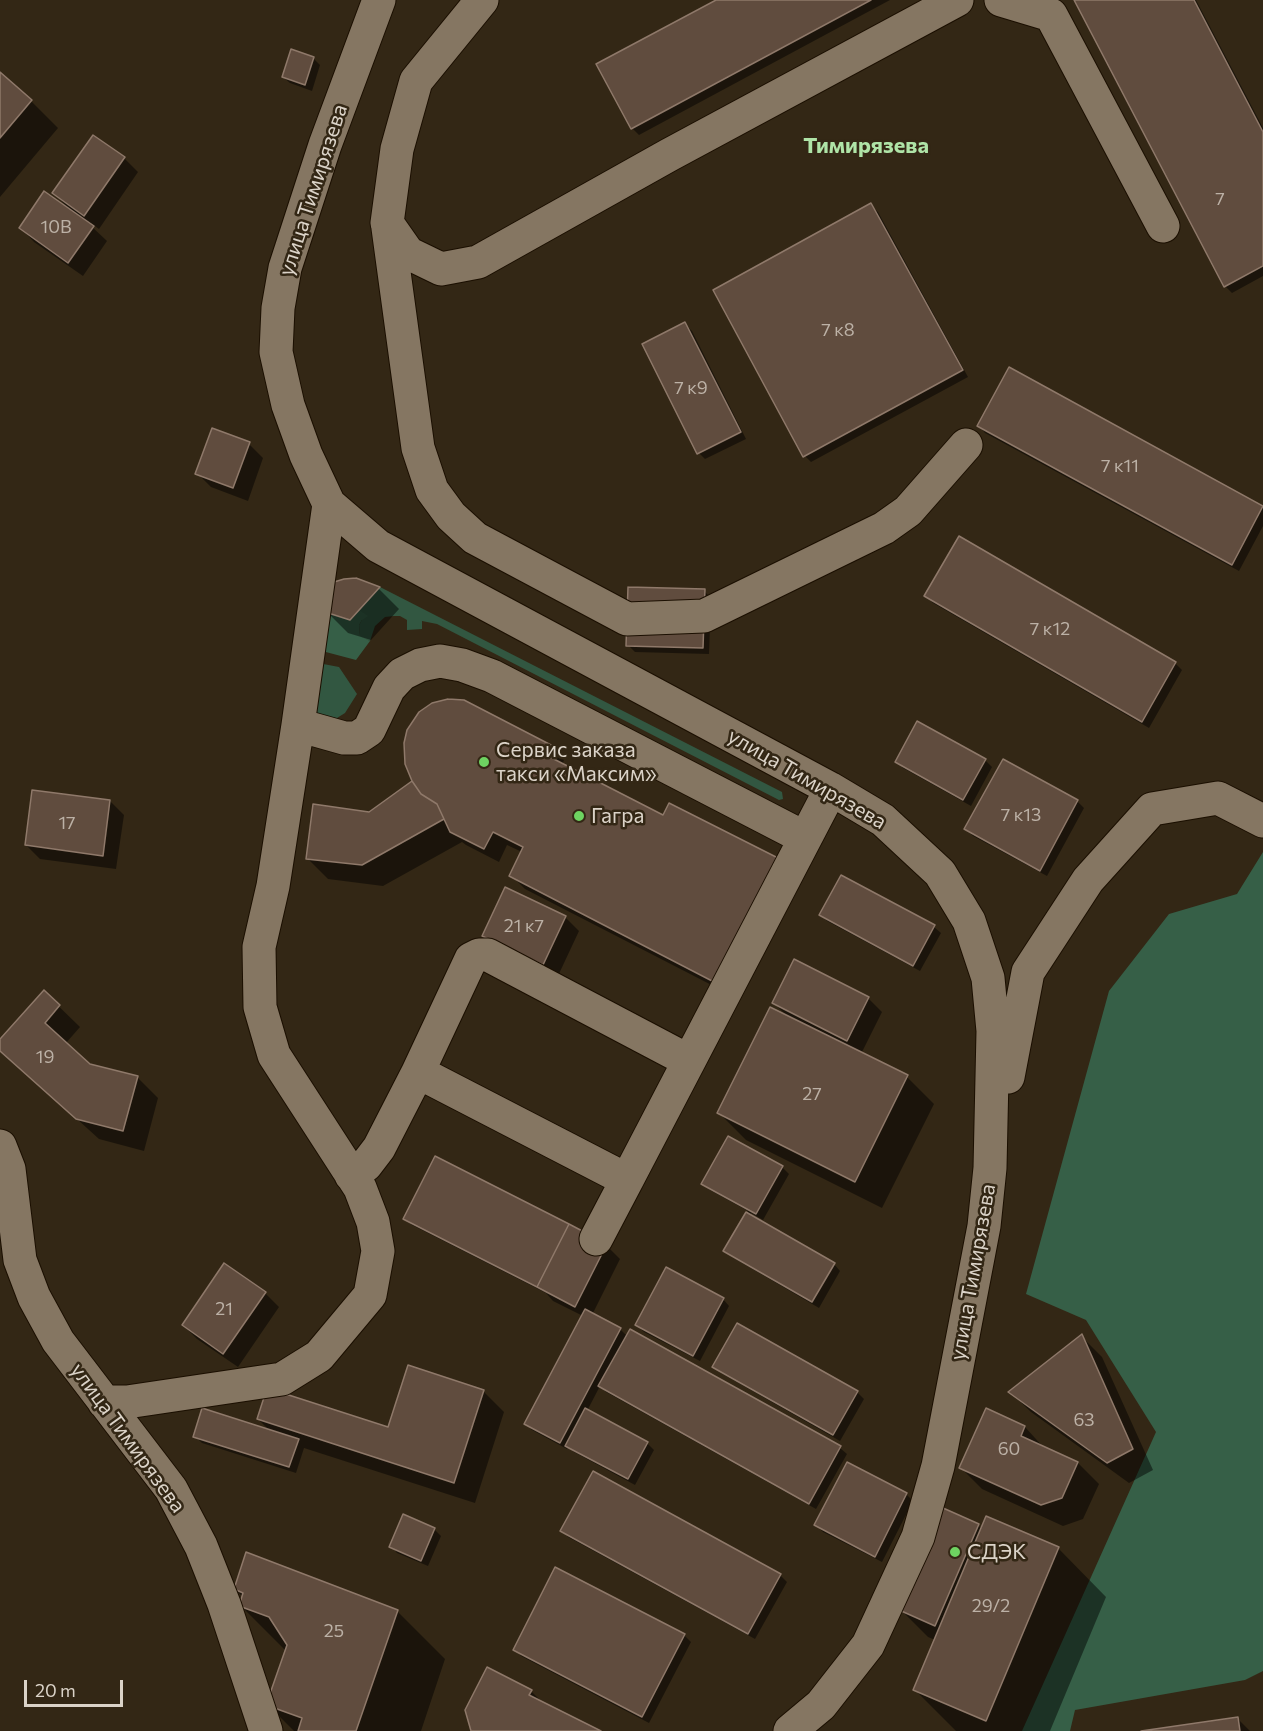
<!DOCTYPE html>
<meta charset="utf-8">
<style>
body{margin:0}
#map{position:relative;width:1263px;height:1731px;overflow:hidden;background:#332715;font-family:Commissioner,sans-serif}
canvas{display:block}
.scale{position:absolute;left:24px;top:1680px;width:99px;height:27px;box-sizing:border-box;border:3px solid #dbd3c8;border-top:0;padding-left:8px;font-size:18px;line-height:21px;white-space:nowrap;color:#dbd3c8;-webkit-text-stroke:4px #332715;paint-order:stroke}
</style>
<div id="map">
<canvas width="1263" height="1731"></canvas>
<div class="scale">20 m</div>
</div>
<script>
const ctx = document.querySelector('canvas').getContext('2d');
ctx.lineJoin = 'round';
function fillPath(path, color) { ctx.fillStyle = color; ctx.fill(path, 'evenodd'); }
const shape = rows => new Path2D(rows.map(r => 'M' + r).join(''));
function trace(path, color, width, dash) { ctx.strokeStyle = color; ctx.lineWidth = width; ctx.lineCap = dash ? 'butt' : 'round'; ctx.setLineDash(dash || []); ctx.stroke(path); }
function write(font, color, halo, rows, align = 'center') {
  ctx.font = font + ' Commissioner,sans-serif'; ctx.lineWidth = 5; ctx.setLineDash([]); ctx.textBaseline = 'middle'; ctx.strokeStyle = halo; ctx.fillStyle = color; for (const [text, x, y, turn = 0] of rows) {
    ctx.save(); ctx.translate(x, y); ctx.rotate((+turn || 0) * Math.PI / 180); ctx.textAlign = isNaN(turn) ? turn : align; if (halo) ctx.strokeText(text, 0, 0); ctx.fillText(text, 0, 0); ctx.restore();
  }
}
fillPath(shape([
 [380,587,782,792,783,799,779,800,437,624,422,621,422,629,407,630,407,620,400,616,394,616,385,617,375,626,370,641,360,637,359,625,362,620,359,610],
 [313,662,339,667,357,694,345,713,337,718,330,720,317,720]
]), '#325741');
fillPath(shape([
 [351,605,368,616,362,620,359,625,360,636,370,641,356,660,322,651,325,612,343,618],
 [1263,852,1263,1671,1245,1680,1075,1710,1070,1731,1022,1731,1156,1432,1086,1320,1026,1294,1109,991,1169,914,1237,894]
]), '#365f47');
fillPath(shape([
 [719,0,890,0,639,135,632,128],
 [1076,0,1196,0,1263,128,1263,276,1232,293,1225,286],
 [292,51,314,59,320,65,312,91,290,83,283,77],
 [0,74,31,101,58,128,0,197],
 [93,137,124,158,138,172,99,229,91,223,90,225,107,241,83,276,34,242,21,228,69,209,54,193],
 [871,205,878,212,968,377,811,462,805,456],
 [685,324,692,331,746,439,705,459,699,453],
 [1009,369,1263,507,1263,526,1239,571,985,433,979,426],
 [213,430,249,444,263,458,248,501,211,487,197,473],
 [356,579,379,589,399,609,371,640,348,633,327,612],
 [704,591,711,598,709,654,635,652,628,645],
 [926,596,1175,663,1182,670,1149,728,933,603],
 [918,723,985,760,992,767,971,806,903,768,897,761],
 [550,746,564,760,562,765,729,994,525,889,511,875,522,852,507,845,499,862,466,845,462,842,383,886,328,879,307,858,369,814],
 [110,801,124,815,116,869,40,859,26,845],
 [1077,801,1084,808,1047,876,973,836,966,829],
 [841,877,934,927,941,933,920,971,827,921,821,915],
 [565,917,579,931,557,978,498,950,484,936],
 [44,992,80,1027,66,1043,90,1065,137,1077,158,1098,144,1151,99,1139,0,1049,0,1042],
 [868,998,882,1012,861,1054,907,1077,934,1104,882,1208,746,1140,719,1113,787,1016,774,1003],
 [782,1167,789,1174,763,1220,751,1213,749,1216,834,1264,840,1271,819,1308,732,1257,725,1251,748,1211,710,1190,703,1184],
 [405,1218,606,1245,620,1259,592,1315,620,1329,627,1336,630,1331,840,1448,847,1454,816,1509,606,1392,600,1386,587,1411,647,1443,654,1450,635,1485,574,1452,568,1447,567,1449,532,1430,526,1424,583,1316,553,1301,546,1293,412,1225],
 [225,1265,265,1293,279,1307,238,1367,197,1339,183,1325],
 [723,1299,729,1306,700,1361,644,1332,637,1325],
 [1081,1336,1102,1357,1153,1470,1129,1483,1031,1412,1010,1392],
 [714,1367,857,1392,864,1399,840,1441,721,1373],
 [483,1391,504,1412,475,1503,304,1448,296,1473,202,1443,195,1436,271,1432,258,1419,389,1429],
 [1025,1427,1045,1449,1078,1463,1099,1484,1083,1519,1063,1526,982,1489,961,1468],
 [848,1464,907,1495,913,1501,882,1562,823,1532,816,1525],
 [978,1525,982,1529,1058,1548,1106,1597,1050,1731,956,1731,914,1689,935,1640,928,1637,901,1610],
 [434,1529,441,1536,428,1566,397,1553,391,1546],
 [562,1530,780,1575,787,1582,755,1639,568,1537],
 [556,1569,684,1635,691,1642,649,1723,521,1656,515,1649],
 [235,1589,397,1611,445,1659,421,1731,294,1731,268,1705,286,1651,241,1606,243,1597],
 [531,1691,544,1704,597,1731,472,1731],
 [1237,1718,1250,1731,1151,1731]
]), '#0007');
const building = shape([
 [716,0,871,0,631,129,596,64,716,0],
 [1074,0,1194,0,1263,132,1263,266,1224,287,1074,0],
 [291,49,314,57,305,85,282,77,291,49],
 [0,72,32,100,0,138,0,72],
 [93,135,125,157,84,216,52,193,93,135],
 [44,191,94,226,68,263,19,228,44,191],
 [871,203,963,370,803,457,713,290,871,203],
 [685,322,741,432,697,454,642,344,685,322],
 [1009,367,1263,506,1232,565,977,426,1009,367],
 [212,428,250,442,233,488,195,474,212,428],
 [959,536,1176,662,1142,722,924,596,959,536],
 [356,578,380,587,350,620,325,612,334,582,344,579,356,578],
 [628,587,705,589,703,648,626,646,628,587],
 [448,699,464,700,551,745,546,755,663,815,669,803,778,858,714,982,509,876,523,847,493,832,484,849,450,832,437,804,421,794,412,781,405,764,404,743,407,730,419,712,432,703,448,699],
 [917,721,986,759,963,800,895,762,917,721],
 [1003,759,1078,800,1040,871,964,829,1003,759],
 [412,781,421,794,437,804,444,819,362,865,306,859,313,804,369,812,412,781],
 [32,790,110,800,103,856,25,845,32,790],
 [841,875,935,925,913,966,819,915,841,875],
 [505,887,566,916,543,965,482,936,505,887],
 [794,959,869,997,847,1041,772,1003,794,959],
 [44,990,60,1005,45,1023,90,1064,138,1076,123,1131,76,1119,0,1051,0,1039,44,990],
 [770,1007,908,1075,855,1182,717,1113,770,1007],
 [728,1136,783,1166,756,1214,701,1184,728,1136],
 [435,1156,569,1224,537,1287,403,1219,435,1156],
 [746,1212,835,1263,812,1302,723,1251,746,1212],
 [569,1224,607,1244,575,1307,537,1287,569,1224],
 [224,1263,266,1292,223,1354,182,1325,224,1263],
 [666,1267,724,1298,693,1356,635,1325,666,1267],
 [585,1309,621,1328,560,1443,524,1424,585,1309],
 [737,1323,858,1391,833,1435,712,1367,737,1323],
 [630,1329,841,1446,809,1504,598,1386,630,1329],
 [1082,1334,1133,1449,1107,1463,1008,1392,1082,1334],
 [408,1365,484,1390,454,1483,257,1419,267,1388,388,1427,408,1365],
 [202,1408,299,1439,289,1467,193,1437,202,1408],
 [585,1408,648,1442,628,1479,565,1446,585,1408],
 [986,1408,1025,1426,1021,1436,1078,1462,1062,1498,1041,1505,959,1468,986,1408],
 [847,1462,907,1493,875,1557,814,1525,847,1462],
 [593,1471,781,1574,748,1634,560,1531,593,1471],
 [943,1508,979,1524,935,1626,899,1610,943,1508],
 [403,1514,435,1528,421,1561,389,1547,403,1514],
 [986,1516,1059,1547,986,1721,913,1690,986,1516],
 [246,1552,398,1610,356,1731,298,1731,302,1718,266,1705,287,1645,269,1617,239,1606,243,1593,234,1589,246,1552],
 [555,1567,685,1634,642,1717,513,1650,555,1567],
 [487,1667,532,1690,529,1695,601,1731,471,1731,465,1710,487,1667],
 [1238,1717,1240,1731,1141,1731,1238,1717]
]);
fillPath(building, '#604c3e');
trace(building, '#8f796a', 1.5);
const minor = shape([
 [379,0,325,145,285,268,278,308,276,352,288,405,306,455,329,504,378,546,831,789,883,820,940,873,969,921,988,978,993,1031,990,1168,984,1226,938,1466,918,1537,868,1645,821,1705,790,1731],
 [482,0,416,81,397,149,387,223,408,253,441,269,478,262,669,155,957,0],
 [1001,0,1051,15,1163,226],
 [388,228,418,448,432,490,451,516,475,538,627,619,704,616,884,528,908,511,966,445],
 [298,725,344,738,357,738,369,730,389,688,402,674,420,665,440,661,462,665,492,676,805,838],
 [418,1072,471,959,479,955,488,955,689,1061],
 [1008,1077,1028,972,1088,880,1152,809,1218,798,1263,821],
 [0,1146,9,1169,20,1260,34,1297,58,1341,171,1489,201,1546,224,1604,266,1731],
 [351,1175,366,1165,379,1148,418,1072,627,1180,596,1239],
 [627,1180,831,789],
 [104,1402,127,1402,282,1379,319,1356,370,1295,378,1251,373,1222,360,1188,274,1055,260,1007,259,947,273,886,298,725,329,504]
]);
trace(minor, '#1b0f01', 35);
trace(minor, '#857662', 33);
for (const [x, y, r, color] of [
 [484,762,6,"#6ed361"],
 [579,816,6,"#6ed361"],
 [955,1552,6,"#6ed361"]
]) { const dot = new Path2D(); dot.arc(x, y, r, 0, 2 * Math.PI); ctx.fillStyle = color; ctx.fill(dot); trace(dot, '#332715', 2); }
write('18px', '#bcb1a6', null, [
 ["7",1220,199],
 ["10В",56,227],
 ["7 к8",838,330],
 ["7 к9",691,388],
 ["7 к11",1120,466],
 ["7 к12",1050,629],
 ["7 к13",1021,815],
 ["17",67,823],
 ["21 к7",524,926],
 ["19",45,1057],
 ["27",812,1094],
 ["21",224,1309],
 ["63",1084,1420],
 ["60",1009,1449],
 ["29/2",991,1606],
 ["25",334,1631]
]);
write('21px', '#dbd3c8', '#332715', [
 ["улица Тимирязева",313,190,-72],
 ["улица Тимирязева",807,779,30],
 ["улица Тимирязева",973,1272,-80],
 ["улица Тимирязева",128,1438,54]
]);
write('21px', '#dbd3c8', '#332715', [
 ["Сервис заказа",496,750],
 ["такси «Максим»",496,774],
 ["Гагра",591,816],
 ["СДЭК",967,1552]
], 'left');
write('bold 22px', '#afe4a7', '#332715', [
 ["Тимирязева",866,146]
]);
</script>
